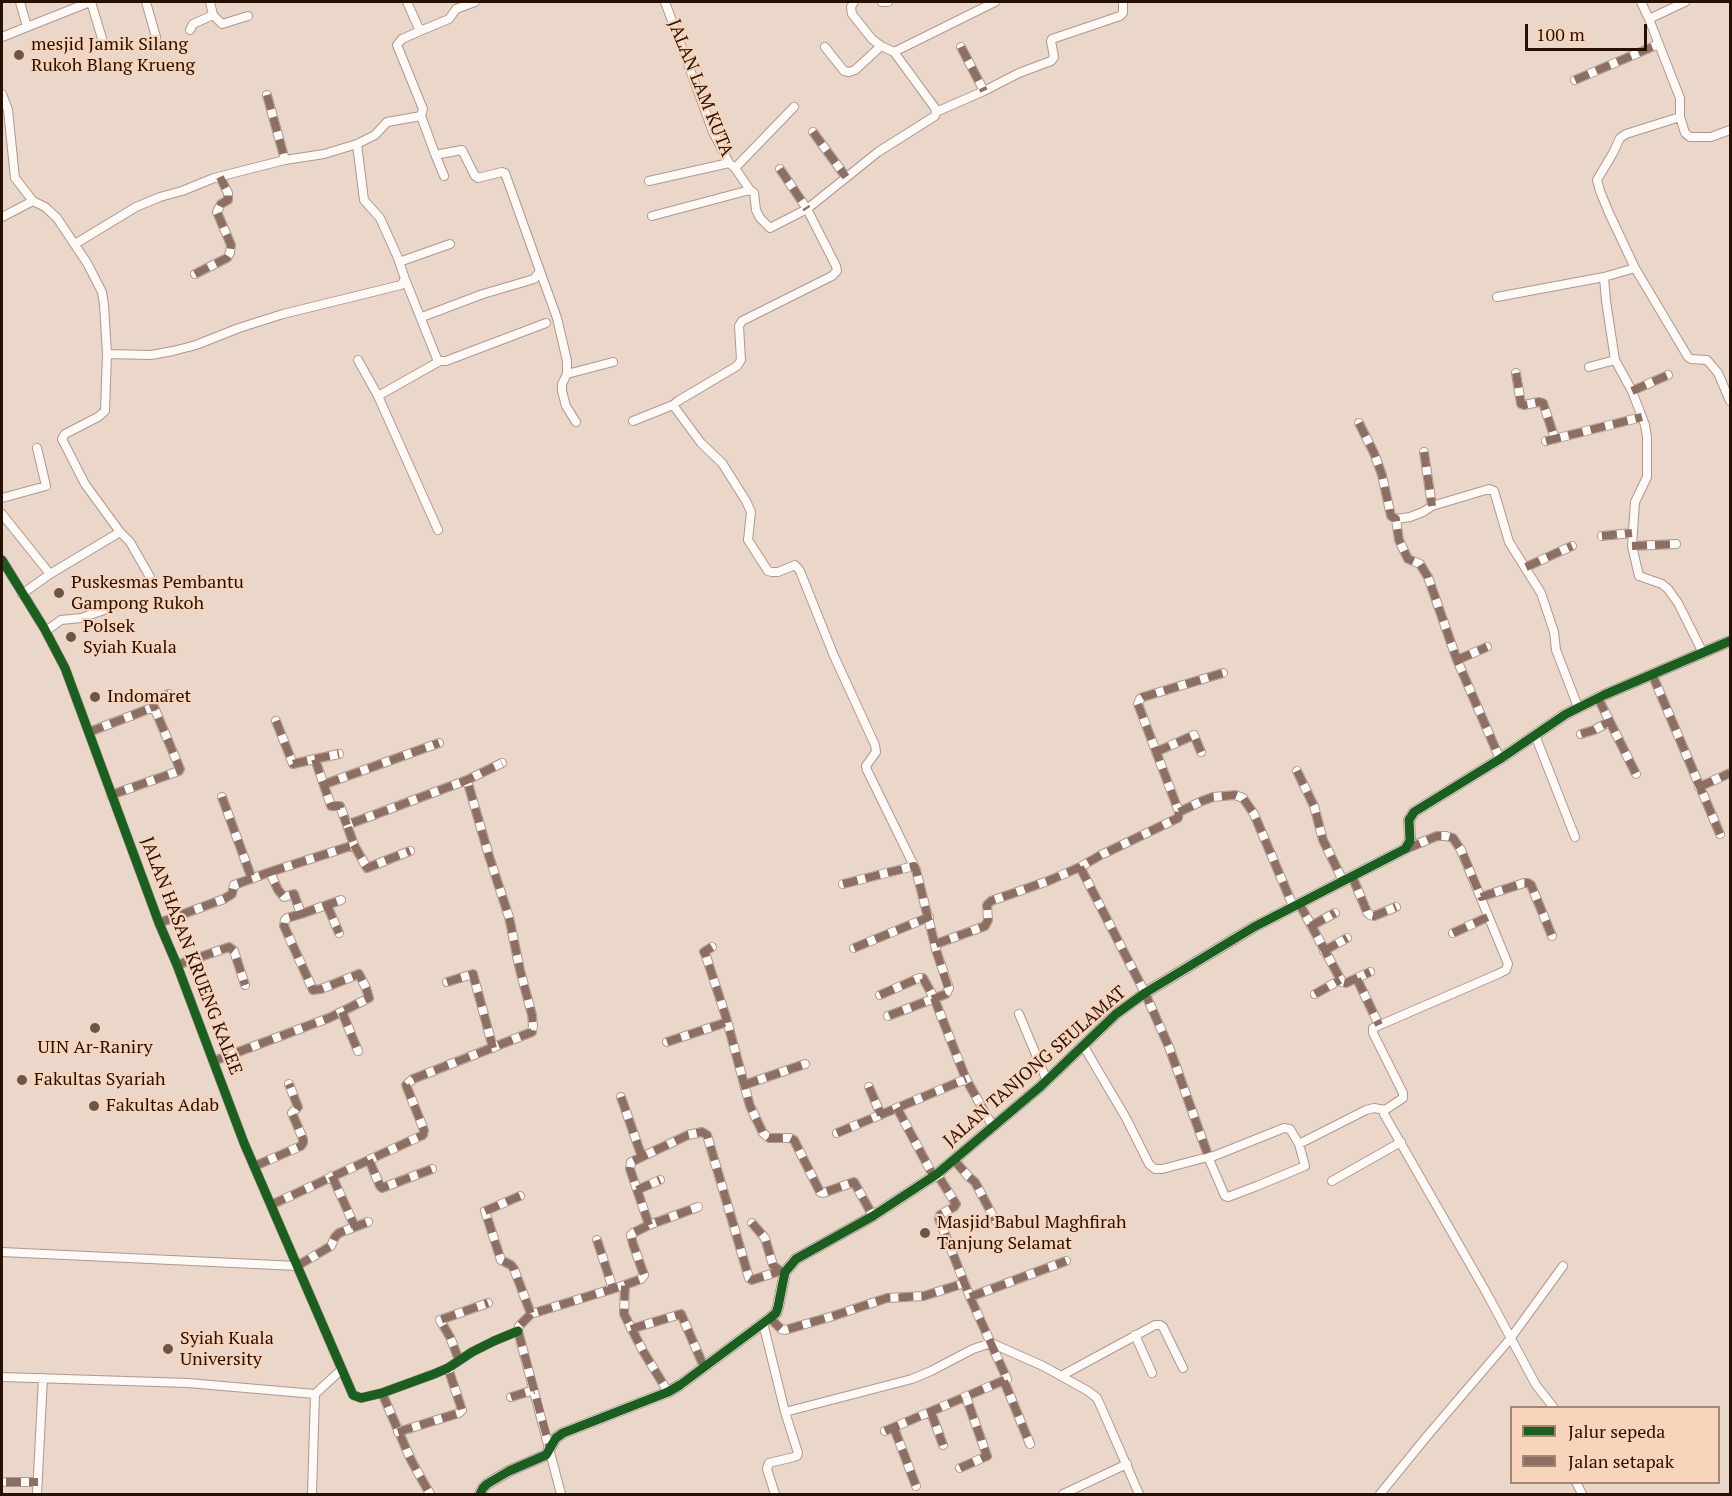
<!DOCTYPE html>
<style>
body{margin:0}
#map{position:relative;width:1732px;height:1496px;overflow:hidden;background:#ebd7ca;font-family:"PT Serif",serif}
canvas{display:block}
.frame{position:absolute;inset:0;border:3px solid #251003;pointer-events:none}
.legend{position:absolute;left:1510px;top:1406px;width:210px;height:78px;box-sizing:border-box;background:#f8d4bd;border:2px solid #a48673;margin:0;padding:8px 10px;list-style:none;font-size:18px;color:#251003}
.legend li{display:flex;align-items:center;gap:12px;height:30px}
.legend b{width:30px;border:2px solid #a48673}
.scale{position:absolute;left:1525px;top:24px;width:122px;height:27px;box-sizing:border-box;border:3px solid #251003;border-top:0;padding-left:8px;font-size:18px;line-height:21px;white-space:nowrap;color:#251003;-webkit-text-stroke:4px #f8d4bd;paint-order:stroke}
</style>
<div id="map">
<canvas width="1732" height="1496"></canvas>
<div class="frame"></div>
<ul class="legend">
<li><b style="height:8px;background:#1b5e20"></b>Jalur sepeda</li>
<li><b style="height:8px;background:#8d6e63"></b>Jalan setapak</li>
</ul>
<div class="scale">100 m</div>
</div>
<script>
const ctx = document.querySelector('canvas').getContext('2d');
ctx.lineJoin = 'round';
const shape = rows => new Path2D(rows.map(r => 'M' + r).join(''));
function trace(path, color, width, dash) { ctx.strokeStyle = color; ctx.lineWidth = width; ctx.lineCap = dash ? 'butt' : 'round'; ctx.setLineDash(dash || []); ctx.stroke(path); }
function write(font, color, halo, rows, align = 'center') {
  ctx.font = font + ' "PT Serif",serif'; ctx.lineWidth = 4.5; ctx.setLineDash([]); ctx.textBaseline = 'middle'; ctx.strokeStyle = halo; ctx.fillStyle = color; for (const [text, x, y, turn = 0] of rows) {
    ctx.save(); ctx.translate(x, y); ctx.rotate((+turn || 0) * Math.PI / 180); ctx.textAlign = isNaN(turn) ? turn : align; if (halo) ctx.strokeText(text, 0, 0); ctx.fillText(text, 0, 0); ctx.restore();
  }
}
const minor = shape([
 [20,2,27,27,90,2],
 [91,2,104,45],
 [146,2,156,37],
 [407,2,420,31,449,19,456,9,475,2],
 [665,2,713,132,729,163,735,168,750,190,754,193,756,210,760,218,770,228,807,209,878,152,935,116,936,112,935,108,894,52,881,46,872,39,852,14,851,7,854,2],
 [882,2,888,2],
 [1641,2,1649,19,1685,2],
 [213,15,222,24,248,16],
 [1649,19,1680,98,1680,117],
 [190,30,193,24,213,15,210,2],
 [420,31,402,39,397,45,423,109,421,116],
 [2,37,27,27],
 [825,47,844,71,849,72,855,70,881,46],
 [961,47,984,91],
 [894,52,995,2],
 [1575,80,1659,44],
 [2,94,8,110,15,178,33,201,45,207,57,218,87,263,102,292,104,305,107,354,105,411,98,417,65,434,62,439,85,484,120,532,50,574,22,594],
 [267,95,285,160],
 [936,112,984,91,1019,73,1051,61,1054,57,1051,41,1052,39,1120,16,1123,13,1123,2],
 [1730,130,1711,137,1690,137,1685,133,1680,117,1626,134,1620,138,1613,153,1597,180,1600,191,1609,213,1635,268,1688,357,1691,359,1707,360,1718,373,1730,401],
 [813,132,846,177],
 [435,154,444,176],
 [735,168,794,107],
 [649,181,729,163],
 [652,216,750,190],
 [2,217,33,201],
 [75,244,136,207,160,197,182,191,214,178,257,167,285,160,324,154,357,144,375,135,387,122,421,116,435,154,440,154,462,150,475,176,478,178,502,172,505,173,540,271,534,279,483,294,422,317],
 [399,262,450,244],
 [1635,268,1604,277,1606,301,1615,360,1632,391,1645,425,1647,437,1647,477,1635,502,1632,546,1639,576,1662,584,1668,589,1678,603,1703,653],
 [540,271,557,318,567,361,567,374,562,384,562,391,566,406,576,422],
 [195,274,227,258,230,253,231,245,217,212,221,204,228,200,228,193,220,177],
 [405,279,437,359,440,361,446,361,546,323],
 [1497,297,1604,277],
 [107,354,151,355,173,351,196,345,239,328,283,314,401,285,405,279,398,258,380,218,364,200,357,144],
 [358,360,378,396],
 [1589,367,1615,360],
 [1516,373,1521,404,1524,405,1539,402,1543,403,1555,439],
 [567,374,613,362],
 [1632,391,1668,375],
 [673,405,701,443,722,463,746,501,751,512,748,540,768,571,772,572,778,572,795,565,800,571,834,656,875,745,876,752,866,766,867,770,916,870,937,953,949,988,946,994,888,1016],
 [633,421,673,405,678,401,737,366,741,360,739,326,742,321,832,276,837,271,836,266,807,209,780,169],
 [1359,423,1374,453,1382,475,1391,516,1396,519,1399,540,1408,559,1420,564,1428,577,1457,660,1500,759],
 [1546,441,1642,417],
 [1424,452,1432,506],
 [2,498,46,486,37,448],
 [2,514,50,574],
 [1396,519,1410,517,1423,512,1432,506,1489,489,1494,491,1509,542,1541,593,1554,632,1556,650,1578,707],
 [438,530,378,396,440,361],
 [120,532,130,542,150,577],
 [1602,536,1632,533],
 [1632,546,1676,544],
 [2,560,44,628,65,668,159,923,177,965,244,1143,353,1395,361,1398,382,1393,434,1374,448,1368,472,1352,494,1341,518,1331],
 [1526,567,1572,546],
 [46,631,61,620,81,618,107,609],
 [1457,660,1487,647],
 [1652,674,1720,834],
 [1598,698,1636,774],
 [276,721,293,764,315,759,331,806,340,806,347,825],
 [89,732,154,707,151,700,169,694],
 [1581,734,1594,730,1609,722],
 [1535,735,1575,837],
 [1156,752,1194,735,1201,752],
 [315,759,339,754],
 [1297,771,1314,806,1323,840,1343,881],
 [325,784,439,743],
 [1699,787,1730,773],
 [111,795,179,771,180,769,154,707],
 [222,797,252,879],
 [1179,812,1202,801,1213,797,1235,795,1243,798,1254,814,1293,906],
 [354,845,367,868,410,851],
 [1405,849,1437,836,1446,836,1453,838,1461,850,1508,964,1506,970,1498,974,1373,1028,1373,1033,1403,1093,1403,1098,1385,1110,1384,1114,1486,1292,1536,1385,1554,1408],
 [1080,867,1145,993,1169,1047,1209,1158,1284,1128,1290,1129,1299,1144],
 [270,872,354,845,347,825,467,780,502,763],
 [1352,876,1367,912,1370,915,1374,916,1396,907],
 [843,884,914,866],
 [1481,897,1524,883,1528,883,1531,885,1552,936],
 [1299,903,1342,982,1346,983,1370,972],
 [327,905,339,933],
 [301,914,341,900],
 [159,923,224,899,232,894,234,885,270,872,278,890,284,897,294,894,301,914,287,918,285,920,284,926,313,990,321,989,359,974,366,988,369,998,329,1018,214,1061],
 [1311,926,1335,913],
 [1453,933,1488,917],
 [936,944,985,926,988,920,987,905,991,901,1048,881,1080,867,1101,855,1178,818,1179,812,1138,704,1140,699,1143,697,1223,673],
 [712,947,704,952,706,956,726,1017,750,1106,763,1133,769,1138,790,1138,794,1140,820,1192,823,1193,854,1182,873,1216],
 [854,948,929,917],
 [1324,951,1347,938],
 [177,965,229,947,234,951,245,985],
 [1357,979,1379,1025],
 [447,982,473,974,493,1048],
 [1315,994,1340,980],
 [880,995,919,978,923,978,934,998,966,1079,993,1127],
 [342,1012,358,1051],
 [1019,1014,1047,1081],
 [667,1042,727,1022],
 [1083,1045,1126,1118,1149,1164,1155,1169,1162,1169,1208,1157,1225,1196,1228,1197,1257,1186,1305,1166,1299,1144,1366,1110,1374,1108,1385,1110],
 [744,1085,805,1064],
 [869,1087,881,1115],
 [621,1097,642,1157],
 [897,1108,934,1177],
 [837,1133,966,1079],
 [369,1160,380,1186,382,1188,432,1169],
 [954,1160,969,1177,975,1182,995,1220],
 [255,1166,301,1146,303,1143,303,1139,292,1113,298,1107,289,1084],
 [332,1176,355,1227],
 [1332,1181,1401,1142],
 [637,1190,660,1180],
 [520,1196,485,1211,501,1260,511,1265,514,1269,531,1314,625,1285,624,1314,643,1351,668,1392],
 [271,1205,423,1135,424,1130,406,1085,413,1079,532,1032,533,1026,532,1015,520,970,509,917,489,856,467,780],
 [752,1223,765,1238,773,1265,780,1271],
 [649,1225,630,1169,631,1162,688,1135,702,1132,707,1135,749,1278,752,1280,780,1271,785,1272],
 [597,1240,613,1289],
 [2,1252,297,1266,331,1246,335,1237,339,1233,368,1222],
 [625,1285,641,1279,644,1275,633,1244,631,1235,633,1233,649,1225,698,1207],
 [970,1297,1066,1261],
 [531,1314,519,1326,518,1331,561,1494],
 [770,1318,781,1329,785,1330,830,1317,887,1298,924,1296,965,1283],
 [763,1323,785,1412,798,1453,797,1456,794,1457,769,1463,767,1469,775,1494],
 [631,1329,681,1314,704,1367],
 [1135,1335,1152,1373],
 [459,1360,450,1337,440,1320,488,1303],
 [1061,1376,1155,1325,1160,1325,1163,1327,1183,1368],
 [2,1377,188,1383,315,1394],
 [1004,1381,1030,1444],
 [382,1393,411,1460,430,1494],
 [511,1397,534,1390],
 [785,1412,912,1379,931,1371,973,1349,991,1343,1043,1366,1088,1391,1097,1398,1102,1409,1139,1494],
 [931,1412,943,1445],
 [894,1428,916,1486],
 [885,1431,1007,1379,970,1297,939,1219,940,1215,954,1207,956,1204,937,1174],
 [398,1432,459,1413,462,1410,448,1368],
 [960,1468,987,1456,966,1397],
 [6,1482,38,1482],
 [1576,1482,1582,1494],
 [37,1494,43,1378],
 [312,1494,315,1394,341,1370],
 [1063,1494,1127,1464],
 [1380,1494,1428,1435,1510,1339,1563,1266]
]);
const tertiary = shape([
 [480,1494,483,1488,487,1484,509,1471,546,1455,556,1438,563,1433,668,1392,680,1385,770,1318,776,1313,778,1307,785,1272,796,1259,873,1216,937,1174,1041,1086,1116,1014,1145,993,1254,927,1405,849,1410,841,1409,820,1414,812,1500,759,1566,714,1604,695,1730,641]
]);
trace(minor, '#ac998d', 10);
trace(tertiary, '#ac998d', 12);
trace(minor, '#fcf9f7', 8);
trace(tertiary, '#fcf9f7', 10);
trace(shape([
 [961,47,984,91],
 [1575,80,1659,44],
 [267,95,285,160],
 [813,132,846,177],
 [780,169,807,209],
 [195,274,227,258,230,253,231,245,217,212,221,204,228,200,228,193,220,177],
 [1516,373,1521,404,1524,405,1539,402,1543,403,1555,439],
 [1632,391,1668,375],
 [1359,423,1374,453,1382,475,1391,516,1396,519,1399,540,1408,559,1420,564,1428,577,1457,660,1500,759],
 [1546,441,1642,417],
 [1424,452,1432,506],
 [1602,536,1632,533],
 [1632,546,1676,544],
 [1526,567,1572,546],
 [1457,660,1487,647],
 [1652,674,1720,834],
 [1598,698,1636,774],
 [276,721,293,764,315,759,331,806,340,806,347,825],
 [89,732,154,707,151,700,169,694],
 [1581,734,1594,730,1609,722],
 [1156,752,1194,735,1201,752],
 [315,759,339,754],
 [1297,771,1314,806,1323,840,1343,881],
 [325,784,439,743],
 [1699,787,1730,773],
 [111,795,179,771,180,769,154,707],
 [222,797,252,879],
 [1179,812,1202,801,1213,797,1235,795,1243,798,1254,814,1293,906],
 [354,845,367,868,410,851],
 [1406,849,1437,836,1446,836,1453,838,1461,850,1481,897,1524,883,1528,883,1531,885,1552,936],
 [1080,867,1145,993,1169,1047,1209,1158],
 [270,872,354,845,347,825,467,780,502,763],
 [1352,876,1367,912,1370,915,1374,916,1396,907],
 [843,884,914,866,916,870,937,953,949,990,946,994,888,1016],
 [1299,903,1342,982,1346,983,1370,972],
 [327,905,339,933],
 [301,914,341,900],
 [159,923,224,899,232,894,234,885,270,872,278,890,284,897,294,894,301,914,287,918,285,920,284,926,313,990,321,989,359,974,366,988,369,998,329,1018,214,1061],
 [1311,926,1335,913],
 [1453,933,1488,917],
 [936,944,985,926,988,920,987,905,991,901,1048,881,1080,867,1101,855,1178,818,1179,812,1138,704,1140,699,1143,697,1223,673],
 [712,947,704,952,706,956,726,1017,750,1106,763,1133,769,1138,790,1138,794,1140,820,1192,823,1193,854,1182,873,1216],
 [854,948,929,917],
 [1324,951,1347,938],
 [177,965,229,947,234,951,245,985],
 [1357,979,1379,1025],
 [447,982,473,974,493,1048],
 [1315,994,1340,980],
 [880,995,919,978,923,978,934,998,966,1079,993,1127],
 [342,1012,358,1051],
 [667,1042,727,1022],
 [744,1085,805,1064],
 [869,1087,881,1115],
 [621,1097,642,1157],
 [897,1108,934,1177],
 [837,1133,966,1079],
 [369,1160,380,1186,382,1188,432,1169],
 [954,1160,969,1177,975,1182,995,1220],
 [255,1166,301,1146,303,1143,303,1139,292,1113,298,1107,289,1084],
 [332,1176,355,1227],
 [637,1190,660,1180],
 [520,1196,485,1211,501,1260,511,1265,514,1269,531,1314,625,1285,624,1314,643,1351,668,1392],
 [271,1205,423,1135,424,1130,406,1085,413,1079,532,1032,533,1026,532,1015,520,970,509,917,489,856,467,780],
 [752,1223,765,1238,773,1265,780,1271],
 [649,1225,630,1169,631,1162,688,1135,702,1132,707,1135,749,1278,752,1280,780,1271,785,1272],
 [597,1240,613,1289],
 [297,1266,331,1246,335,1237,339,1233,368,1222],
 [625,1285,641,1279,644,1275,633,1244,631,1235,633,1233,649,1225,698,1207],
 [970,1297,1066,1261],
 [531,1314,519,1326,518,1331,550,1449],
 [770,1318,781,1329,785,1330,830,1317,887,1298,924,1296,965,1283],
 [631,1329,681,1314,704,1367],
 [459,1360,450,1337,440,1320,488,1303],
 [1004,1381,1030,1444],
 [382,1393,411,1460,430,1494],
 [511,1397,534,1390],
 [931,1412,943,1445],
 [894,1428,916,1486],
 [885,1431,1007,1379,970,1297,939,1219,940,1215,954,1207,956,1204,937,1174],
 [398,1432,459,1413,462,1410,448,1368],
 [960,1468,987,1456,966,1397],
 [6,1482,38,1482]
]), '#8d6e63', 8, [15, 8]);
trace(shape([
 [2,560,44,628,65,668,159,923,177,965,244,1143,353,1395,361,1398,382,1393,434,1374,448,1368,472,1352,494,1341,518,1331],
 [480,1494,483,1488,487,1484,509,1471,546,1455,556,1438,563,1433,668,1392,680,1385,770,1318,776,1313,778,1307,785,1272,796,1259,873,1216,937,1174,1041,1086,1116,1014,1145,993,1254,927,1405,849,1410,841,1409,820,1414,812,1500,759,1566,714,1604,695,1730,641]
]), '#1b5e20', 9);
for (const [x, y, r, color] of [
 [19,55,6,"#6a5649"],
 [59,593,6,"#6a5649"],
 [71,637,6,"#6a5649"],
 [95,697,6,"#6a5649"],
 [95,1028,6,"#6a5649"],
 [22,1080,6,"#6a5649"],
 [94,1106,6,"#6a5649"],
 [925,1233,6,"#6a5649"],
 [168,1349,6,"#6a5649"]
]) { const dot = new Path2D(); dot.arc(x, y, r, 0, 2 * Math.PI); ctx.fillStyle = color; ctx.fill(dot); trace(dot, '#f8d4bd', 2); }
write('18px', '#251003', '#f8d4bd', [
 ["mesjid Jamik Silang",31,45],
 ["Rukoh Blang Krueng",31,66],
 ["Puskesmas Pembantu",71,583],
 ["Gampong Rukoh",71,604],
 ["Polsek",83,627],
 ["Syiah Kuala",83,648],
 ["Indomaret",107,697],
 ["UIN Ar-Raniry",95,1048,"center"],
 ["Fakultas Syariah",34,1080],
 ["Fakultas Adab",106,1106],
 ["Masjid Babul Maghfirah",937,1223],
 ["Tanjung Selamat",937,1244],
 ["Syiah Kuala",180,1339],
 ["University",180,1360]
], 'left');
write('18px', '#251003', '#f8d4bd', [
 ["JALAN LAM KUTA",700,88,68],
 ["JALAN HASAN KRUENG KALEE",191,956,69],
 ["JALAN TANJONG SEULAMAT",1035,1067,-41]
]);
</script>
